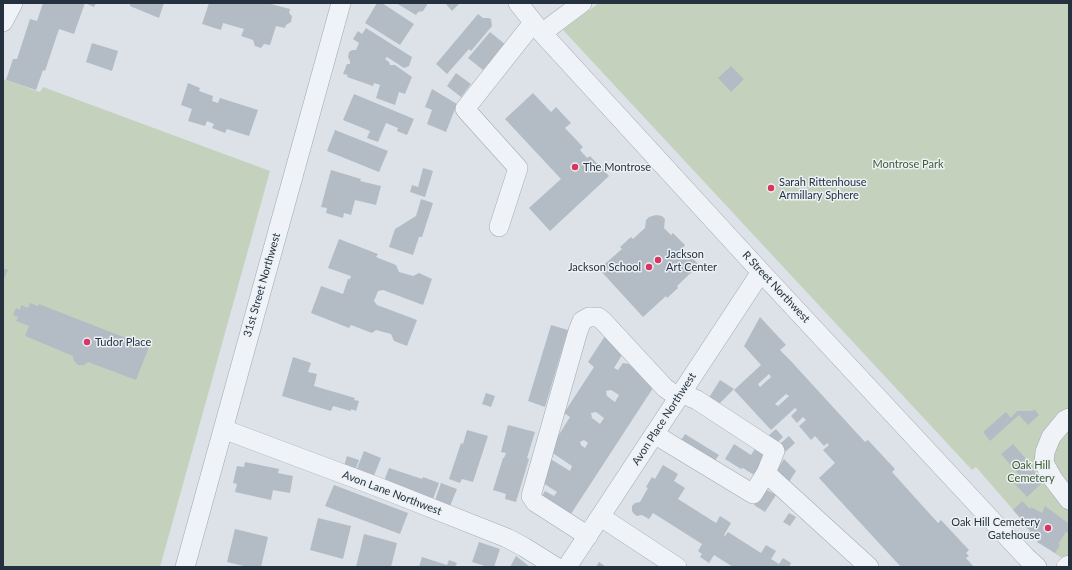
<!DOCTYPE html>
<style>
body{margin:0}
#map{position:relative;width:1072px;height:570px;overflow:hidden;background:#dce2e8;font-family:Lato,sans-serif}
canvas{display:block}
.frame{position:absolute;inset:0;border:4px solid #25313f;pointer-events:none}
</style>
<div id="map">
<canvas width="1072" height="570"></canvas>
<div class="frame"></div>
</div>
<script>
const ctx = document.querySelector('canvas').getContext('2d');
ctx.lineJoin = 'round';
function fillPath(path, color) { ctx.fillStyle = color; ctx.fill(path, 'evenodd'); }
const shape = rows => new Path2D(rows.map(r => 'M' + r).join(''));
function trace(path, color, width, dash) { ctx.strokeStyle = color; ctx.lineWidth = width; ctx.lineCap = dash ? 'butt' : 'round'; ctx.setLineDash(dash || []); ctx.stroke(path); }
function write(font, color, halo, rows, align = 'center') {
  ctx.font = font + ' Lato,sans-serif'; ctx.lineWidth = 3; ctx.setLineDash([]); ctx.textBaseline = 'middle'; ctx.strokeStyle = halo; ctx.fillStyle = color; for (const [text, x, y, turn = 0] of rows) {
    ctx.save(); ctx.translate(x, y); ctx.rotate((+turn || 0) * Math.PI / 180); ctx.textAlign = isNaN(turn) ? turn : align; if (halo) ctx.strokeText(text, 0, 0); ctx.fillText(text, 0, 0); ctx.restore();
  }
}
fillPath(shape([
 [599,3,1069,3,1069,563,1053,552,1022,520,976,467,972,470,563,30],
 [3,79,40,92,43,87,270,171,160,567,3,567]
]), '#c4d2bd');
fillPath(shape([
 [43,3,96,3,94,7,85,3,74,34,59,29,45,71,43,70,36,90,6,80,13,59,17,59,30,19,37,21],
 [127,3,164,3,159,18,130,6,130,4],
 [209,3,267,3,290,9,289,13,292,16,291,22,286,25,285,28,276,26,270,45,264,44,261,48,255,46,253,40,241,36,244,29,223,23,221,30,202,24],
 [377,3,382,3,414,24,400,45,365,23],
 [396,3,427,3,427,5,423,11,418,12,416,15],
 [445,3,460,3,452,11],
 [478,14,483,18,488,18,491,19,492,26,471,51,469,49,447,74,436,64],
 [366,28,412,57,409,66,404,68,387,57,385,59,389,62,390,65,395,65,412,77,405,94,399,92,395,105,376,98,380,85,374,83,373,86,347,77,348,75,343,74,347,64,350,64,350,61,348,57,349,52,352,50,356,50,359,43,353,39,358,31,362,34],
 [490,32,506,45,489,65,488,64,483,70,468,58],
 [92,43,118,51,112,71,86,62],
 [731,66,744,79,731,92,718,78],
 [456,73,471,84,461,97,447,86],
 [188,83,200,88,199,91,213,96,212,101,218,103,220,98,258,110,249,136,227,129,225,133,212,128,214,124,207,121,205,126,188,121,192,109,181,105],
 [432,89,457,104,446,132,427,124,432,110,425,107],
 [533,93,551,112,556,107,571,123,565,128,583,147,580,150,587,158,590,156,609,176,550,231,529,208,561,179,505,119],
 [354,94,414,119,407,135,397,131,398,128,386,123,378,142,367,138,370,131,343,120],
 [335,130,388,151,379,172,327,151],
 [423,168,433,171,425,197,410,192,412,185,418,187],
 [331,170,361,179,360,181,381,186,376,205,355,200,351,215,344,213,343,218,326,213,327,208,321,207],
 [421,199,433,203,422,237,419,237,413,255,389,247,395,229,416,216],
 [656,215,662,216,665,219,664,228,671,235,673,233,685,245,683,248,699,265,677,286,678,288,667,298,666,296,643,317,599,269,622,249,620,247,631,237,633,239,645,228,646,220,649,217],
 [339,239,378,254,376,257,396,265,399,272,413,276,419,273,432,279,423,305,383,290,378,291,374,301,377,305,417,320,407,346,394,341,391,334,376,330,372,333,351,325,349,328,311,313,321,286,343,294,348,279,350,279,351,276,328,268],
 [3,268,8,270,3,281],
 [30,303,38,306,39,304,149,347,136,380,88,362,84,365,78,365,74,361,73,356,25,336,29,326,16,321,18,317,13,315,16,308,20,310,21,305,28,308],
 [760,317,786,345,780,350,789,359,865,442,868,440,895,469,892,472,938,523,941,520,969,550,966,553,969,556,966,558,974,567,901,567,819,478,835,463,823,450,829,445,827,443,824,446,815,436,811,440,799,426,806,420,803,417,797,423,791,416,797,410,795,408,771,430,734,390,761,365,744,346],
 [769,374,771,377,760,387,758,384],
 [786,394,789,396,778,406,775,404],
 [551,325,568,330,545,407,528,401],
 [605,336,622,355,614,368,618,370,623,363,629,364,653,388,567,520,538,502,545,491,554,496,557,492,543,483,549,458,570,471,572,466,551,452,555,441,570,417,564,413,594,367,588,362],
 [611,390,619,395,615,402,607,396,606,391],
 [596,412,604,418,600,424,592,418,591,413],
 [584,440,588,443,585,448,581,445,580,442],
 [293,357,311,363,308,372,317,374,314,386,355,398,354,400,359,401,356,411,351,409,351,411,333,406,331,411,282,396],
 [720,380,734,389,714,409,705,404],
 [486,393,495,396,491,407,482,404],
 [1034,409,1039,415,1028,425,1019,415,990,441,983,432,1006,412,1011,418,1017,411,1033,411],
 [508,425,535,432,527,458,529,459,516,502,505,499,506,494,493,490,503,458,504,458,506,453,501,452],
 [776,429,783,437,776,444,768,436],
 [467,430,488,436,473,482,462,479,460,483,449,479,461,443,463,444],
 [685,434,719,455,711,466,678,445],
 [789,436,795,443,783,454,776,447],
 [734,444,751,455,756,447,771,456,757,477,743,468,741,469,725,459],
 [1013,444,1034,468,1032,469,1043,482,1027,497,1013,482,1020,476,1001,454],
 [364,451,381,458,373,478,356,471],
 [347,456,359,460,355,471,344,466],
 [784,459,796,471,787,485,775,473],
 [245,462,279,469,278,473,293,476,290,493,273,490,271,500,235,492,237,484,233,483,237,466,244,467],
 [663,465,678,474,674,481,685,488,678,499,716,523,720,516,731,523,724,535,725,536,728,532,761,553,766,545,776,551,771,559,779,564,783,558,791,563,789,567,733,567,714,555,709,563,700,557,702,554,698,551,702,544,653,513,649,519,642,515,637,516,634,514,632,511,632,506,635,503,640,502,648,488,646,487,652,477,655,479],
 [389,468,422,479,423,477,439,483,433,499,384,481],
 [441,483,457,489,450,506,435,500],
 [334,485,408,513,400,534,325,506],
 [765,489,776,495,765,512,754,505],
 [1022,501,1030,509,1031,507,1042,513,1045,506,1068,523,1069,531,1068,533,1066,532,1058,544,1060,545,1055,553,1037,542,1039,539,1028,533,1030,530,1020,524,1022,520,1013,510],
 [789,513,796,517,790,526,783,522],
 [318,518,351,526,343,559,310,550],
 [235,529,268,537,261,567,248,567,227,562],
 [364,534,397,543,391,567,356,567],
 [479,542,500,549,494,567,488,567,472,562],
 [516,556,530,567,510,567],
 [422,557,447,565,449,560,457,563,455,567,419,567],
 [599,562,606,567,596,567]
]), '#b3bcc5');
const minor = shape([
 [518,3,542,33,761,272,1026,557,1037,567],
 [3,22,13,3],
 [542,33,582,3],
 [499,227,518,168,465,109,533,23],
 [681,393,697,400,775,451,766,473,869,567],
 [1069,418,1065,420,1051,437,1045,452,1044,463,1053,479,1069,500],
 [223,429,378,487,507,538,524,547,556,567],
 [654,434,753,494,766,473],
 [601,517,677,567],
 [588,536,535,502,531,496,578,331,582,321,589,317,598,317,603,321,665,388,678,397],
 [185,567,341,3],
 [567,567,761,272],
 [1066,567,1069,565]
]);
trace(minor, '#a1a9b2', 20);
trace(minor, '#eff2f6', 19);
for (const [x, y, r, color] of [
 [575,167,4,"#d83660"],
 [771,188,4,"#d83660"],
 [658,260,4,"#d83660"],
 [649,267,4,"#d83660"],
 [87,342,4,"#d83660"],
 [1048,528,4,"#d83660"]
]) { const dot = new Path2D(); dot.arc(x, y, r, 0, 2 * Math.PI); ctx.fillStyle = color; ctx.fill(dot); trace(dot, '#ecf1f5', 1.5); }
write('11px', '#3e5c31', '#ecf1f5', [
 ["Montrose Park",908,164],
 ["Oak Hill",1031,465],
 ["Cemetery",1031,478]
]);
write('11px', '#25313f', '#ecf1f5', [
 ["The Montrose",583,167],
 ["Sarah Rittenhouse",779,182],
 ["Armillary Sphere",779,195],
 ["Jackson",666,254],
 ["Art Center",666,267],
 ["Jackson School",641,267,"right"],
 ["Tudor Place",95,342],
 ["Oak Hill Cemetery",1040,522,"right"],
 ["Gatehouse",1040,535,"right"]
], 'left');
write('11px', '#25313f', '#ecf1f5', [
 ["31st Street Northwest",262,285,-74],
 ["R Street Northwest",776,287,47],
 ["Avon Place Northwest",664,419,-57],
 ["Avon Lane Northwest",392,493,21]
]);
</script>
